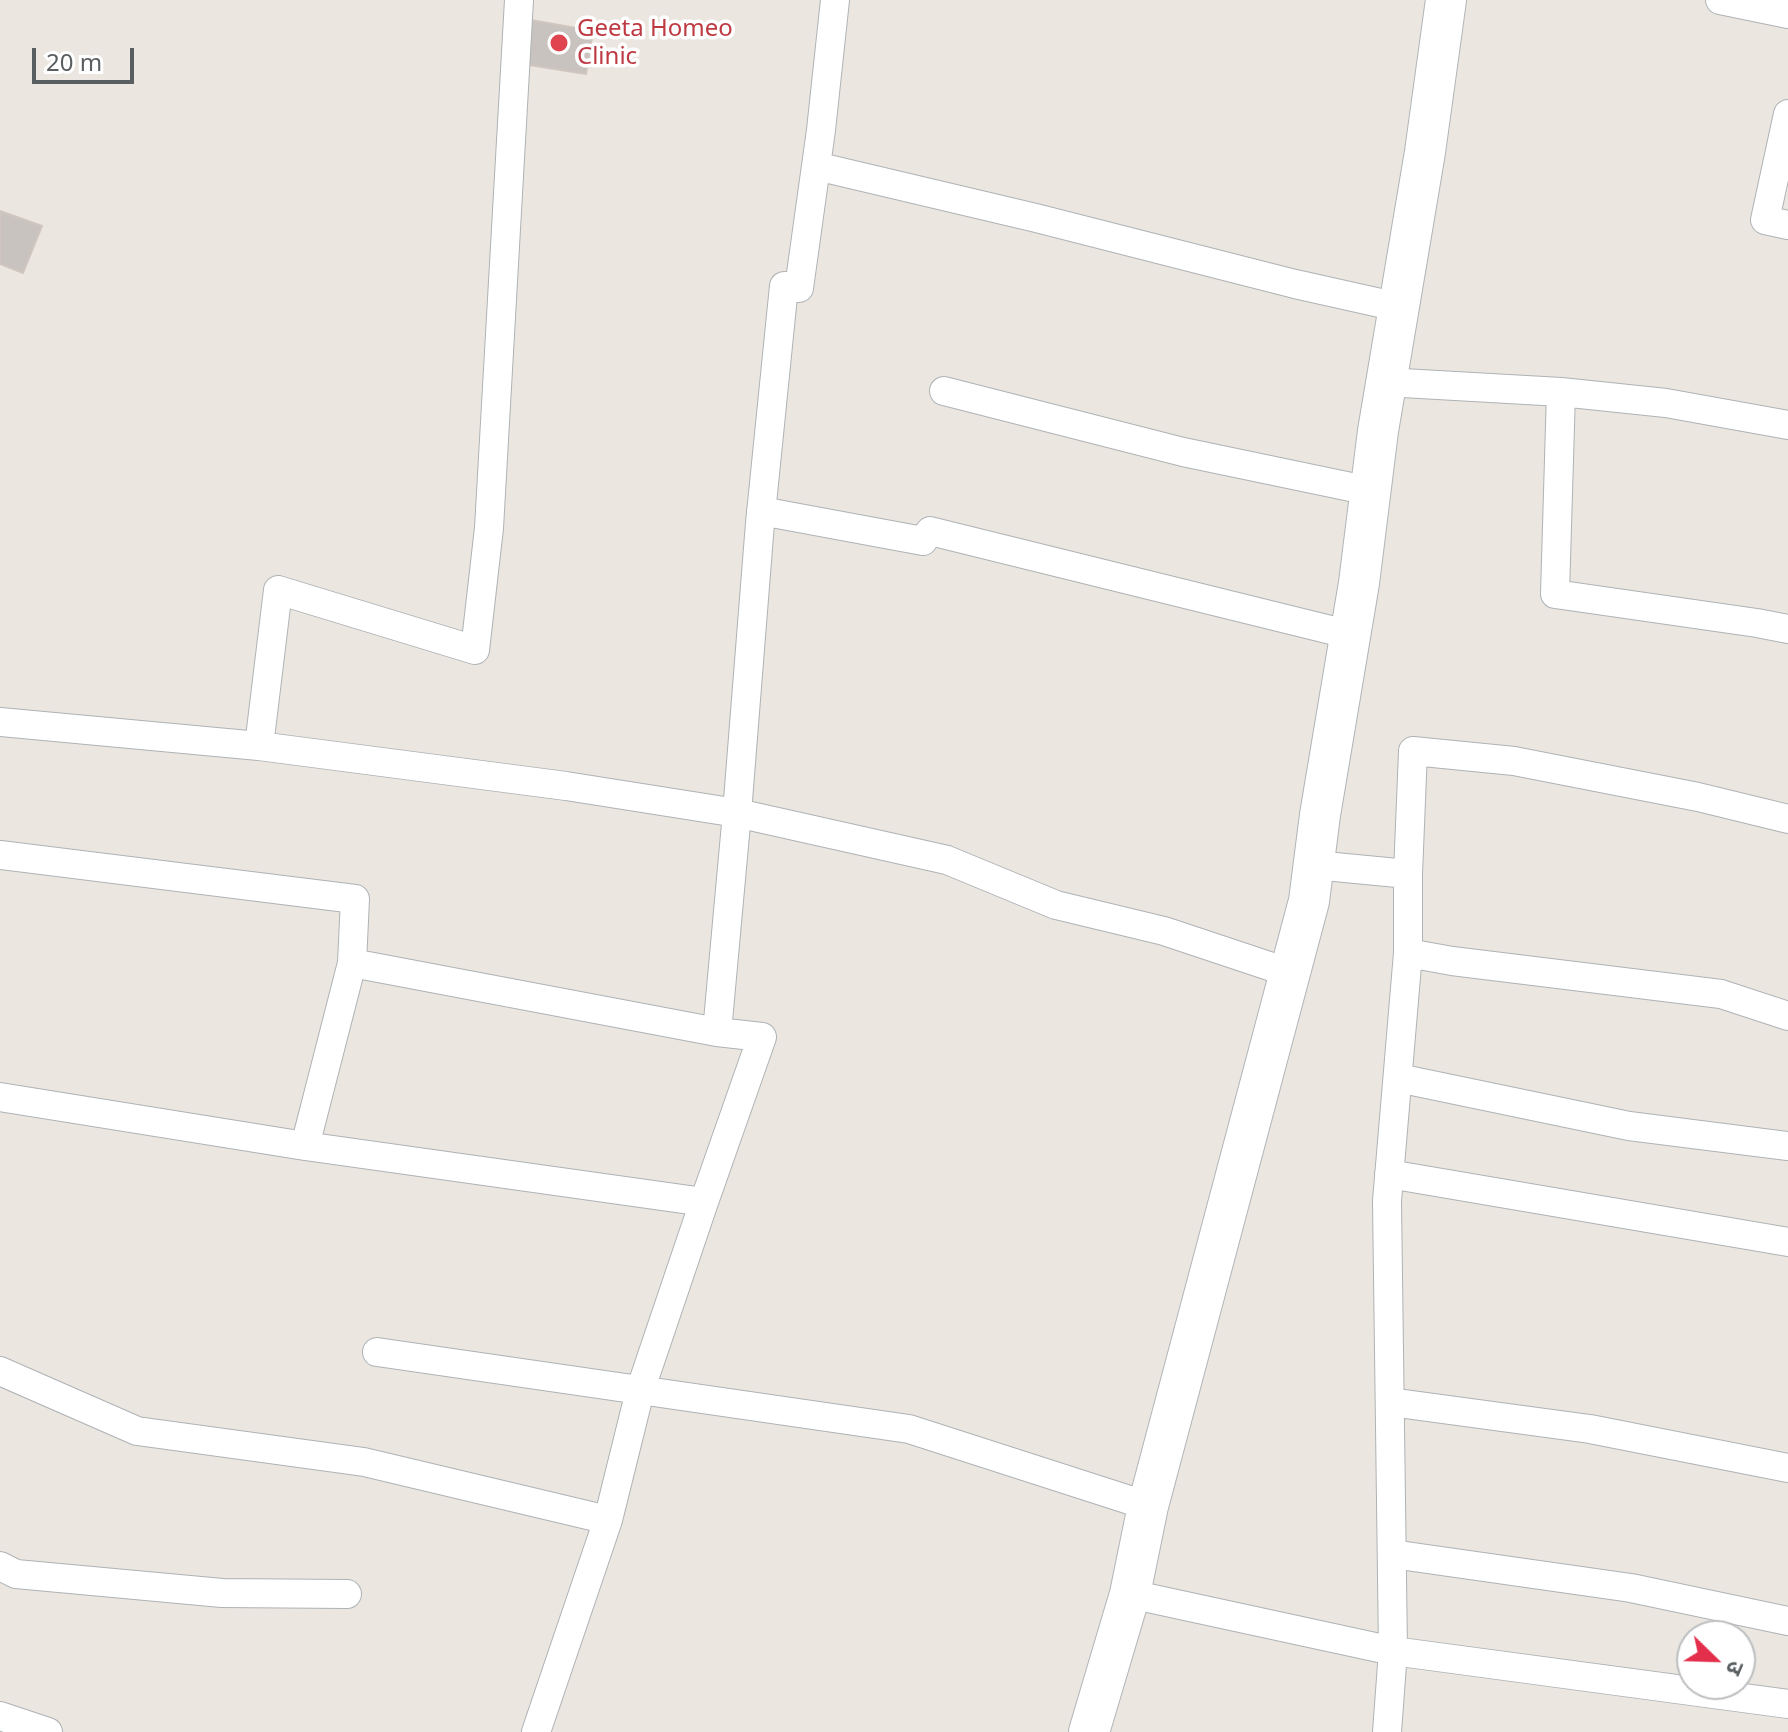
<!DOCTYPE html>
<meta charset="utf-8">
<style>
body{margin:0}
#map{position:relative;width:1788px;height:1732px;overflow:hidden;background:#ebe6e0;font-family:"Noto Sans","Noto Sans Devanagari",sans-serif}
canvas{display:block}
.north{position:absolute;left:1676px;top:1620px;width:80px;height:80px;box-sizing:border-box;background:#fff;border:2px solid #bdbfc0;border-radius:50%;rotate:113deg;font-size:22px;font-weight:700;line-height:32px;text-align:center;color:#595e61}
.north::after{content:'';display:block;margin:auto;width:28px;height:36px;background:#e32f4c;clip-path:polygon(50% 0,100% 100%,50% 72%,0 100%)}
.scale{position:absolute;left:32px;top:48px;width:102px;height:36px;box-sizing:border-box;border:4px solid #595e61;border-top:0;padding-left:10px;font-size:24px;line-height:28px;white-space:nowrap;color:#595e61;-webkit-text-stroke:6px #fff;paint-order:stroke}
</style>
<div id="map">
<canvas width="1788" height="1732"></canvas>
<div class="north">उ</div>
<div class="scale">20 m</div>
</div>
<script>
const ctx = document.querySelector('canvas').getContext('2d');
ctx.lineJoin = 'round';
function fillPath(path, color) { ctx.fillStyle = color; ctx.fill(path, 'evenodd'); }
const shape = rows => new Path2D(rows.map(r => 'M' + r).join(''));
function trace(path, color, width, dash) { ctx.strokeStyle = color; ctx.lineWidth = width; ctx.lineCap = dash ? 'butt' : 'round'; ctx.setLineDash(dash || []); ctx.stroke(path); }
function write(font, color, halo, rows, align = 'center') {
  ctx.font = font + ' "Noto Sans",sans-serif'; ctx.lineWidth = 7; ctx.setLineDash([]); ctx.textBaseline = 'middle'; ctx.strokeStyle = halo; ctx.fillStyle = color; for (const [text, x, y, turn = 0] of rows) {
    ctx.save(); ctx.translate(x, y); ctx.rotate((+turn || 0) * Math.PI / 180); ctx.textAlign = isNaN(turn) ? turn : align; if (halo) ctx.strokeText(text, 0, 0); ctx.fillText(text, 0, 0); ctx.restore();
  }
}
const building = shape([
 [531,20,593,31,586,74,523,64,531,20],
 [0,211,42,226,23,273,0,264,0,211]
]);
fillPath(building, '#c8c3bf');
trace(building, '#d0c6bf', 2);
const street = shape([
 [835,0,821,130,799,288,784,286,760,523,737,813,947,860,1056,905,1164,931,1290,973],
 [1720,0,1788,14],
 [1788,114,1765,220,1788,225],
 [816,166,1036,218,1295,284,1398,307],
 [1385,382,1561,392,1555,594,1757,623,1788,629],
 [944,391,1183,452,1370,491],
 [1561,392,1666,403,1788,425],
 [761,511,923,541,930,531,1351,635],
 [0,722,259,746],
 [0,855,355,899,352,963,717,1032,737,813,566,786,259,746,278,590,475,650,489,528,519,0],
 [1314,865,1408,874,1408,953,1452,961,1721,994,1788,1016],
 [1408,874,1413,751,1514,761,1698,797,1788,819],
 [1398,1078,1629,1126,1788,1146],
 [0,1097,305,1146,352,963],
 [305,1146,704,1202,762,1037,717,1032],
 [1389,1174,1788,1242],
 [377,1352,909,1429,1148,1506],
 [0,1371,137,1431,364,1462,608,1520],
 [1390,1402,1590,1429,1788,1468],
 [1392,1554,1631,1588,1788,1621],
 [0,1566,16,1574,222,1593,347,1594],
 [1130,1594,1393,1651,1788,1704],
 [0,1716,48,1732],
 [536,1732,608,1520,640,1391,704,1202],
 [1387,1732,1393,1651,1387,1201,1408,953]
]);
const secondary = shape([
 [1089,1732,1130,1594,1148,1506,1309,901,1320,815,1359,583,1378,431,1425,152,1446,0]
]);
trace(street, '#aeb3b5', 30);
trace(secondary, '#b0b5b8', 42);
trace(street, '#fff', 28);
trace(secondary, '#fff', 40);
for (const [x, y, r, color] of [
 [559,43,10,"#e0444e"]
]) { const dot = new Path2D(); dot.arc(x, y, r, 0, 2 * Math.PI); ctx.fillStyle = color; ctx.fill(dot); trace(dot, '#fff', 3); }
write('24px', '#be3a42', '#fff', [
 ["Geeta Homeo",577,29],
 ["Clinic",577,57]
], 'left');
</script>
